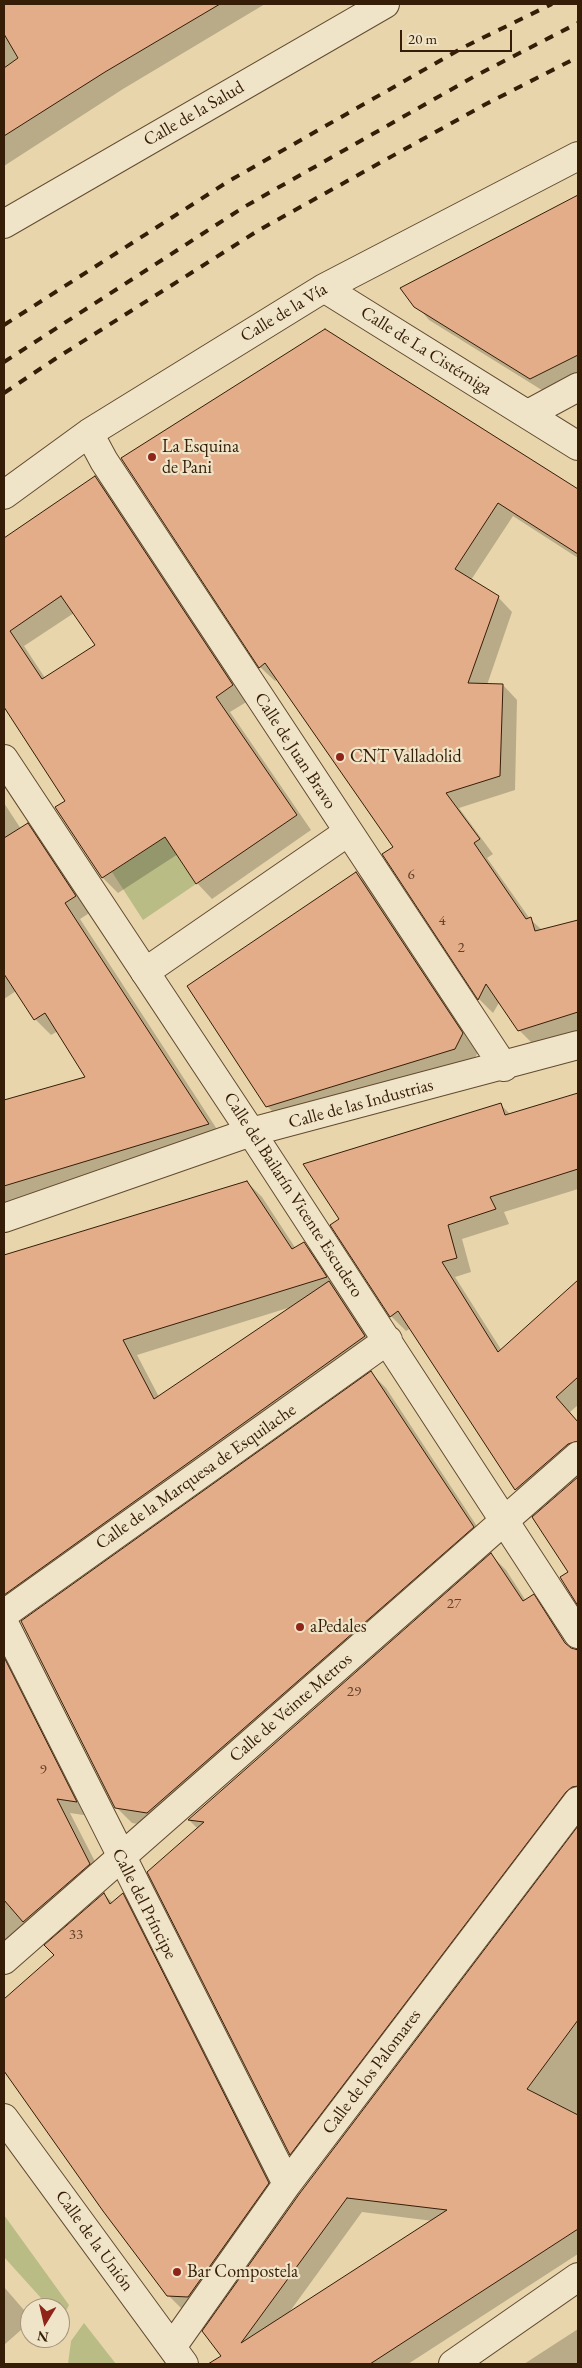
<!DOCTYPE html>
<meta charset="utf-8">
<style>
body{margin:0}
#map{position:relative;width:582px;height:2368px;overflow:hidden;background:#e8d5ab;font-family:"EB Garamond",serif}
canvas{display:block}
.frame{position:absolute;inset:0;border:5px solid #351d07;pointer-events:none}
.north{position:absolute;left:20px;top:2298px;width:50px;height:50px;box-sizing:border-box;background:#f0e4c8;border:1px solid #a5947b;border-radius:50%;rotate:189deg;font-size:14px;font-weight:700;line-height:20px;text-align:center;color:#351d07}
.north::after{content:'';display:block;margin:auto;width:18px;height:22px;background:#8f2418;clip-path:polygon(50% 0,100% 100%,50% 72%,0 100%)}
.scale{position:absolute;left:400px;top:30px;width:112px;height:22px;box-sizing:border-box;border:2px solid #351d07;border-top:0;padding-left:6px;font-size:15px;line-height:18px;white-space:nowrap;color:#351d07;-webkit-text-stroke:4px #f0e4c8;paint-order:stroke}
</style>
<div id="map">
<canvas width="582" height="2368"></canvas>
<div class="frame"></div>
<div class="north">N</div>
<div class="scale">20 m</div>
</div>
<script>
const ctx = document.querySelector('canvas').getContext('2d');
ctx.lineJoin = 'round';
function fillPath(path, color) { ctx.fillStyle = color; ctx.fill(path, 'evenodd'); }
const shape = rows => new Path2D(rows.map(r => 'M' + r).join(''));
function trace(path, color, width, dash) { ctx.strokeStyle = color; ctx.lineWidth = width; ctx.lineCap = dash ? 'butt' : 'round'; ctx.setLineDash(dash || []); ctx.stroke(path); }
function write(font, color, halo, rows, align = 'center') {
  ctx.font = font + ' "EB Garamond",serif'; ctx.lineWidth = 4.5; ctx.setLineDash([]); ctx.textBaseline = 'middle'; ctx.strokeStyle = halo; ctx.fillStyle = color; for (const [text, x, y, turn = 0] of rows) {
    ctx.save(); ctx.translate(x, y); ctx.rotate((+turn || 0) * Math.PI / 180); ctx.textAlign = isNaN(turn) ? turn : align; if (halo) ctx.strokeText(text, 0, 0); ctx.fillText(text, 0, 0); ctx.restore();
  }
}
fillPath(shape([
 [165,837,196,884,143,920,112,872],
 [4,2215,69,2305,61,2321,60,2308,50,2308,4,2257],
 [84,2323,116,2364,68,2364,71,2341]
]), '#babc86');
fillPath(shape([
 [4,4,265,4,123,89,4,166],
 [578,196,578,375,545,392,429,320,402,288],
 [512,448,578,490,578,558,513,516,471,580,498,597,512,612,487,685,503,685,517,700,515,790,459,808,493,854,487,858,530,919,542,930,578,921,578,1031,534,1045,519,1030,500,1001,493,1013,479,999,384,855,395,847,278,679,275,681,260,667],
 [95,478,110,493,248,701,230,712,311,830,212,899,197,883,178,854,118,893,103,878,56,807,67,801,4,705,4,541],
 [74,613,96,646,45,678,24,646],
 [4,803,21,829,28,825,44,841,91,912,80,919,224,1140,4,1206,4,1101,87,1077,58,1031,51,1035,35,1019,16,991,4,999],
 [356,873,373,890,479,1050,471,1066,284,1123,267,1106],
 [578,1095,578,1189,504,1212,509,1224,462,1239,471,1272,455,1277,502,1351,578,1282,578,1405,570,1412,578,1422,578,1463,531,1504,516,1489,411,1328,406,1331,391,1316,332,1225,501,1105,511,1115],
 [247,1182,262,1197,296,1249,304,1243,318,1258,379,1351,10,1616,90,1816,70,1813,104,1879,4,1952,4,1256],
 [291,1307,159,1397,137,1355],
 [371,1373,386,1388,488,1543,163,1828,132,1823,116,1807],
 [578,1478,578,1582,534,1517],
 [491,1555,506,1570,526,1601,531,1598,546,1613,578,1674,578,1809,305,2169,291,2154,198,1829,189,1820],
 [578,1829,578,2254,408,2364,229,2364,204,2331,301,2194],
 [362,2212,433,2221,288,2314],
 [104,1894,113,1903,123,1895,137,1910,283,2198,183,2310,168,2295,104,2210,4,2069,4,2001,55,1955],
 [4,2287,30,2317,30,2322,4,2345],
 [578,2329,578,2364,524,2364]
]), '#0003');
const building = shape([
 [4,4,220,4,105,72,4,136,4,68,18,58,4,34,4,4],
 [578,195,578,355,530,379,414,307,400,288,578,195],
 [325,329,578,489,578,554,498,503,455,569,499,596,468,683,503,684,500,776,446,793,480,839,474,843,526,919,531,917,535,931,578,920,578,1012,518,1031,486,984,478,1000,382,854,393,847,265,663,259,668,121,458,325,329],
 [95,476,233,685,216,697,297,815,196,884,165,837,102,878,55,807,65,801,4,707,4,538,95,476],
 [61,596,95,645,42,679,10,631,61,596],
 [28,823,76,896,65,903,209,1124,4,1186,4,1100,85,1077,45,1013,34,1020,4,974,4,838,28,823],
 [356,872,463,1033,455,1049,266,1107,187,986,356,872],
 [578,1093,578,1169,490,1197,496,1209,448,1225,457,1258,442,1262,498,1352,578,1280,578,1377,556,1397,578,1422,578,1441,568,1444,515,1490,398,1311,390,1317,330,1225,339,1219,303,1164,501,1103,505,1115,578,1093],
 [247,1181,292,1249,304,1242,327,1277,123,1340,154,1399,329,1281,365,1336,4,1595,4,1255,247,1181],
 [371,1371,474,1527,147,1813,115,1808,21,1621,371,1371],
 [578,1477,578,1606,560,1577,568,1572,532,1517,578,1477],
 [491,1553,523,1601,534,1594,565,1643,571,1648,578,1650,578,1786,572,1787,566,1792,290,2155,147,1872,204,1822,188,1820,491,1553],
 [4,1657,77,1802,57,1799,90,1864,23,1922,4,1900,4,1657],
 [578,1826,578,2020,527,2089,578,2115,578,2229,370,2364,208,2364,221,2356,202,2331,300,2193,578,1826],
 [347,2198,447,2210,241,2343,347,2198],
 [104,1893,110,1904,123,1893,269,2183,188,2297,167,2296,103,2211,4,2071,4,1999,54,1955,44,1945,104,1893]
]);
fillPath(building, '#e4ad89');
trace(building, '#351d07', 1);
const pedestrian = shape([
 [145,972,348,832]
]);
const minor = shape([
 [4,224,385,4],
 [324,288,578,446],
 [528,414,578,387],
 [89,433,104,461,504,1067],
 [4,495,89,433,324,288,578,156],
 [4,759,251,1132,578,1634],
 [4,1218,251,1132,578,1045],
 [4,1614,388,1340],
 [4,1623,287,2184],
 [4,2118,184,2364],
 [172,2347,287,2184,578,1801],
 [453,2364,578,2277]
]);
const tertiary = shape([
 [4,1960,578,1456]
]);
trace(pedestrian, '#624b30', 30);
trace(minor, '#624b30', 30);
trace(tertiary, '#624b30', 30);
trace(pedestrian, '#f0e4c8', 28);
trace(minor, '#f0e4c8', 28);
trace(tertiary, '#f0e4c8', 28);
trace(shape([
 [4,325,229,181,464,47,552,4],
 [4,362,244,207,475,76,578,23],
 [4,393,55,359,259,230,486,104,578,57]
]), '#351d07', 4, [9, 9]);
for (const [x, y, r, color] of [
 [152,457,5,"#8f2418"],
 [340,757,5,"#8f2418"],
 [300,1627,5,"#8f2418"],
 [177,2272,5,"#8f2418"]
]) { const dot = new Path2D(); dot.arc(x, y, r, 0, 2 * Math.PI); ctx.fillStyle = color; ctx.fill(dot); trace(dot, '#f0e4c8', 2); }
write('15px', '#614128', null, [
 ["6",411,875],
 ["4",442,921],
 ["2",461,948],
 ["27",454,1604],
 ["29",354,1692],
 ["9",43,1770],
 ["33",76,1935]
]);
write('18px', '#351d07', '#f0e4c8', [
 ["Calle de la Salud",194,114,-30],
 ["Calle de la Vía",284,313,-31],
 ["Calle de La Cistérniga",426,351,32],
 ["Calle de Juan Bravo",295,751,57],
 ["Calle de las Industrias",361,1104,-15],
 ["Calle del Bailarín Vicente Escudero",293,1195,57],
 ["Calle de la Marquesa de Esquilache",196,1477,-35],
 ["Calle de Veinte Metros",291,1708,-41],
 ["Calle del Príncipe",144,1904,63],
 ["Calle de los Palomares",372,2072,-53],
 ["Calle de la Unión",94,2241,54]
]);
write('18px', '#351d07', '#f0e4c8', [
 ["La Esquina",162,447],
 ["de Pani",162,468],
 ["CNT Valladolid",350,757],
 ["aPedales",310,1627],
 ["Bar Compostela",187,2272]
], 'left');
</script>
